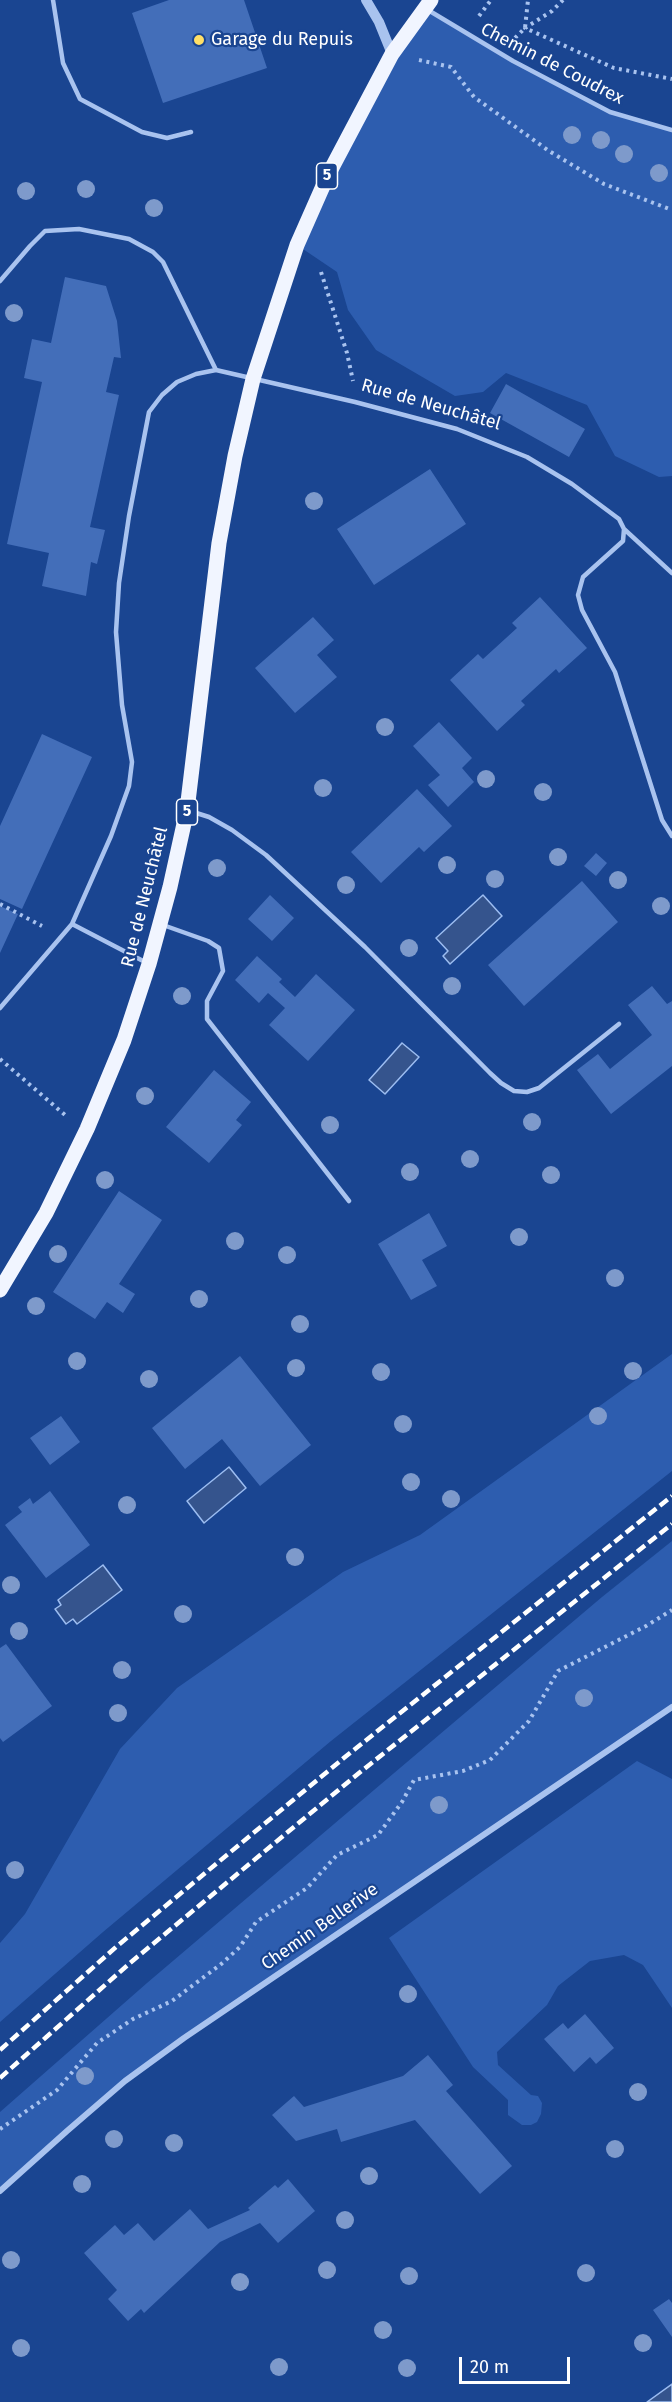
<!DOCTYPE html>
<meta charset="utf-8">
<style>
body{margin:0}
#map{position:relative;width:672px;height:2402px;overflow:hidden;background:#1a4591;font-family:"Fira Sans",sans-serif}
canvas{display:block}
.scale{position:absolute;left:459px;top:2357px;width:111px;height:27px;box-sizing:border-box;border:3px solid #fff;border-top:0;padding-left:8px;font-size:18px;line-height:21px;white-space:nowrap;color:#fff;-webkit-text-stroke:4px #1a4591;paint-order:stroke}
</style>
<div id="map">
<canvas width="672" height="2402"></canvas>
<div class="scale">20 m</div>
</div>
<script>
const ctx = document.querySelector('canvas').getContext('2d');
ctx.lineJoin = 'round';
function fillPath(path, color) { ctx.fillStyle = color; ctx.fill(path, 'evenodd'); }
const shape = rows => new Path2D(rows.map(r => 'M' + r).join(''));
function trace(path, color, width, dash) { ctx.strokeStyle = color; ctx.lineWidth = width; ctx.lineCap = dash ? 'butt' : 'round'; ctx.setLineDash(dash || []); ctx.stroke(path); }
function write(font, color, halo, rows, align = 'center') {
  ctx.font = font + ' "Fira Sans",sans-serif'; ctx.lineWidth = 4.5; ctx.setLineDash([]); ctx.textBaseline = 'middle'; ctx.strokeStyle = halo; ctx.fillStyle = color; for (const [text, x, y, turn = 0] of rows) {
    ctx.save(); ctx.translate(x, y); ctx.rotate((+turn || 0) * Math.PI / 180); ctx.textAlign = isNaN(turn) ? turn : align; if (halo) ctx.strokeText(text, 0, 0); ctx.fillText(text, 0, 0); ctx.restore();
  }
}
fillPath(shape([
 [425,8,465,34,609,112,672,130,672,476,659,477,615,456,587,405,506,373,483,392,455,396,376,350,348,310,337,272,297,245],
 [672,1354,672,1471,331,1741,103,1932,0,2022,0,1943,25,1914,120,1749,177,1688,343,1572,420,1535],
 [672,1541,672,1707,125,2081,0,2191,0,2112,147,1983,374,1790,602,1597],
 [637,1761,672,1779,672,2008,643,1965,624,1955,590,1961,558,1986,547,2005,497,2052,498,2065,531,2095,538,2096,542,2103,541,2114,537,2122,531,2125,522,2125,508,2115,508,2100,473,2067,389,1938]
]), '#2d5daf');
const water = shape([
 [483,895,502,916,450,964,443,956,448,951,436,938,483,895],
 [402,1043,419,1057,385,1094,369,1080,402,1043],
 [229,1467,246,1488,204,1523,187,1501,229,1467],
 [103,1565,122,1590,77,1624,73,1619,66,1624,55,1609,61,1605,58,1600,103,1565],
 [672,2384,672,2402,647,2402,672,2384]
]);
fillPath(water, '#35548d');
trace(water, '#9cbdf1', 1.5);
fillPath(shape([
 [169,0,244,0,267,68,163,103,132,13],
 [65,277,106,286,117,321,121,358,114,357,106,392,119,395,90,527,105,530,97,564,91,562,86,596,42,586,49,553,7,544,42,382,24,378,32,339,51,343],
 [506,384,585,429,569,457,490,413],
 [430,469,466,524,374,585,337,529],
 [540,597,587,648,559,673,556,669,521,701,525,705,497,731,450,680,478,654,483,659,517,628,512,623],
 [313,617,334,640,317,655,337,677,295,713,255,668],
 [439,722,472,758,462,768,474,782,448,807,428,785,440,775,413,746],
 [42,734,92,757,22,909,0,899,0,826],
 [417,789,452,826,424,852,419,847,381,883,351,852],
 [596,853,607,863,596,876,584,866],
 [582,881,618,922,524,1006,488,965],
 [270,895,294,918,272,941,248,919],
 [0,906,18,914,0,953],
 [257,956,282,979,279,982,295,997,316,974,355,1010,308,1061,269,1025,285,1008,268,993,259,1003,235,980],
 [652,986,667,1004,672,1001,672,1066,611,1114,577,1070,598,1054,610,1069,652,1035,628,1005],
 [214,1070,251,1102,236,1120,242,1125,209,1163,166,1127],
 [119,1191,162,1220,119,1284,135,1294,123,1313,107,1302,95,1319,53,1292],
 [429,1213,447,1246,422,1260,437,1286,411,1300,378,1244],
 [240,1356,311,1445,260,1486,222,1439,185,1469,152,1428],
 [61,1416,80,1442,50,1465,30,1438],
 [50,1491,90,1545,46,1578,5,1525,22,1512,18,1507,30,1498,33,1504],
 [6,1644,52,1706,3,1742,0,1738,0,1648],
 [585,2014,614,2048,596,2064,590,2057,574,2072,544,2039,563,2023,568,2029],
 [428,2055,453,2085,446,2091,512,2166,480,2194,415,2120,341,2142,337,2129,296,2141,272,2115,294,2096,304,2107,403,2076],
 [288,2179,315,2211,278,2243,260,2223,220,2242,144,2313,141,2309,128,2321,108,2299,117,2290,84,2253,115,2225,124,2235,138,2223,154,2241,190,2209,208,2229,250,2210,248,2208,275,2185,278,2188],
 [669,2299,672,2303,672,2337,653,2310]
]), '#436eb9');
trace(shape([
 [563,0,552,11,525,28,614,68,672,79],
 [479,16,491,0],
 [515,38,525,28,528,0],
 [419,60,451,67,474,97,549,151,604,184,672,210],
 [321,272,347,353,353,381],
 [0,904,42,926],
 [0,1059,65,1115],
 [0,2129,57,2090,97,2043,133,2019,172,2001,220,1965,240,1947,256,1922,307,1888,337,1855,378,1835,402,1802,414,1780,463,1771,490,1760,529,1721,558,1671,646,1626,672,1610]
]), '#a9c3ef', 4, [3, 4.5]);
trace(shape([
 [53,0,63,63,80,99,142,132,167,138,191,132],
 [428,10,513,61,610,112,672,130],
 [0,281,30,246,45,231,79,229,129,239,153,252,163,262,216,370],
 [624,529,672,573],
 [190,811,209,817,232,830,266,855,365,947,490,1073,501,1083,514,1091,527,1092,539,1088,619,1024],
 [72,924,147,963],
 [163,925,208,941,219,948,223,971,207,1001,207,1019,349,1201],
 [0,1008,72,924,111,836,129,786,132,762,122,705,116,632,119,583,129,516,149,412,162,395,177,382,196,374,216,370,355,402,457,429,527,457,572,484,619,519,624,529,623,541,583,577,578,595,582,610,615,672,662,820,672,836]
]), '#a9c3ef', 4.5);
trace(shape([
 [0,2191,67,2131,125,2081,184,2038,672,1707]
]), '#a9c3ef', 6);
trace(shape([
 [366,0,379,22,392,54]
]), '#a9c3ef', 10);
trace(shape([
 [0,1290,46,1213,87,1129,124,1040,149,964,170,887,187,810,219,543,235,456,253,379,297,245,327,177,392,54,431,0]
]), '#f1f5ff', 15);
trace(shape([
 [0,2050,116,1947,345,1757,672,1496],
 [0,2078,130,1963,359,1773,672,1524]
]), '#fff', 4.5, [10, 4.5]);
ctx.fillStyle = '#7e9acb';
for (const [x, y] of [
 [572,135],
 [601,140],
 [624,154],
 [659,173],
 [86,189],
 [26,191],
 [154,208],
 [14,313],
 [314,501],
 [385,727],
 [486,779],
 [323,788],
 [543,792],
 [558,857],
 [447,865],
 [217,868],
 [495,879],
 [618,880],
 [346,885],
 [661,906],
 [409,948],
 [452,986],
 [182,996],
 [145,1096],
 [532,1122],
 [330,1125],
 [470,1159],
 [410,1172],
 [551,1175],
 [105,1180],
 [519,1237],
 [235,1241],
 [58,1254],
 [287,1255],
 [615,1278],
 [199,1299],
 [36,1306],
 [300,1324],
 [77,1361],
 [296,1368],
 [633,1371],
 [381,1372],
 [149,1379],
 [598,1416],
 [403,1424],
 [411,1482],
 [451,1499],
 [127,1505],
 [295,1557],
 [11,1585],
 [183,1614],
 [19,1631],
 [122,1670],
 [584,1698],
 [118,1713],
 [439,1805],
 [15,1870],
 [408,1994],
 [85,2076],
 [638,2092],
 [114,2139],
 [174,2143],
 [615,2149],
 [369,2176],
 [82,2184],
 [345,2220],
 [11,2260],
 [327,2270],
 [586,2273],
 [409,2276],
 [240,2282],
 [383,2330],
 [643,2343],
 [21,2348],
 [279,2367],
 [407,2368]
]) { ctx.beginPath(); ctx.arc(x, y, 9, 0, 2 * Math.PI); ctx.fill(); }
for (const [x, y, r, color] of [
 [199,40,6,"#ffdf67"]
]) { const dot = new Path2D(); dot.arc(x, y, r, 0, 2 * Math.PI); ctx.fillStyle = color; ctx.fill(dot); trace(dot, '#1a4591', 2); }
for (const [x, y, w] of [
 [327,176,21],
 [187,812,21]
]) { const box = new Path2D(); box.roundRect(x - w / 2, y - 13, w, 26, 4.5); ctx.fillStyle = '#1a4591'; ctx.fill(box); trace(box, '#fff', 1.5); }
write('bold 16px', '#fff', null, [
 ["5",327,176],
 ["5",187,812]
]);
write('18px', '#fff', '#1a4591', [
 ["Garage du Repuis",211,40]
], 'left');
write('18px', '#fff', '#1a4591', [
 ["Chemin de Coudrex",552,64,27],
 ["Rue de Neuchâtel",431,405,16],
 ["Rue de Neuchâtel",145,897,-76],
 ["Chemin Bellerive",320,1927,-35]
]);
</script>
